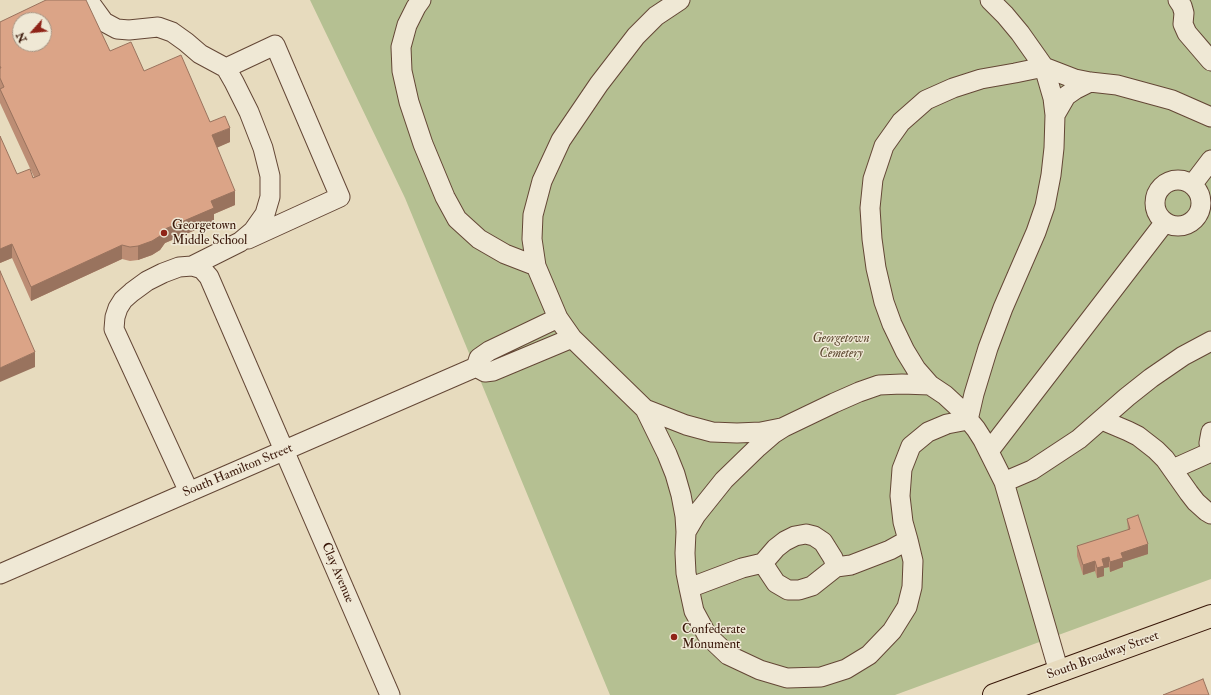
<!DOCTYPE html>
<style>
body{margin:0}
#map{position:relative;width:1211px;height:695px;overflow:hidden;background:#e7dbbe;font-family:"IM FELL Double Pica",serif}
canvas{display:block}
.north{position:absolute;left:12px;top:12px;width:40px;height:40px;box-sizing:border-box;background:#efe8d5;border:1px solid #a69483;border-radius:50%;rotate:243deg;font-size:11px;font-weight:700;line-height:16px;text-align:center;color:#381608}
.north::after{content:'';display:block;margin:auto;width:14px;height:18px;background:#8f2418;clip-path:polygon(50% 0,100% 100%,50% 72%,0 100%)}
</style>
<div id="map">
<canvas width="1211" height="695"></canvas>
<div class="north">N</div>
</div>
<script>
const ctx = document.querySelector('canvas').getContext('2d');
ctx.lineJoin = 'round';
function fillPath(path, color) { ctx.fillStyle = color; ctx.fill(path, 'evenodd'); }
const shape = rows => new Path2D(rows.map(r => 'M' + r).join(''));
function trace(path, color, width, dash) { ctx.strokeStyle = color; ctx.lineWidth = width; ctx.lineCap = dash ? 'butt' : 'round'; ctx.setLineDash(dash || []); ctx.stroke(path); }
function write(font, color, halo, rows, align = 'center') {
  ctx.font = font + ' "IM FELL Double Pica",serif'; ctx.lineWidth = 3; ctx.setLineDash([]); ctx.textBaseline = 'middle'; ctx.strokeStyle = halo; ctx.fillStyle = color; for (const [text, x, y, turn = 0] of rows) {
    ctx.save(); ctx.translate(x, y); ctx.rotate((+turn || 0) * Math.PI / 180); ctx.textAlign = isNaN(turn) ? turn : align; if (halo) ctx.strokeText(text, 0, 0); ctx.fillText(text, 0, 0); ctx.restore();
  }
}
fillPath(shape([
 [310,0,1211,0,1211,579,895,695,610,695,405,198]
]), '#b5c092');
const minor = shape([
 [88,0,104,22,117,29,129,30,158,27,172,32,186,42,200,54,226,68,234,82,249,112,263,148,270,176,270,197,265,214,253,231,240,242,192,266],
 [421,0,416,7,407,25,401,47,402,71,409,102,423,144,445,197,457,219,479,239,505,254,536,266],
 [680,0,656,16,636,36,599,84,561,140,542,181,533,215,532,239,536,266,558,318,572,338,645,409,667,454,675,474,681,495,685,516,686,532,685,553,686,573,689,588,694,611,707,635,728,655,760,670,787,678,821,677,846,669,869,655,892,631,907,607,912,587,913,561,908,540,903,522,900,496,902,469,911,446,928,432,947,424,968,420],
 [1178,0,1182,6,1184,13,1183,24,1187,33,1211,61],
 [226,68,275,45,340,197,248,239],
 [1055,115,1066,96,1076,89,1090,82],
 '1155 203a23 23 0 1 1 46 0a23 23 0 1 1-46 0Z',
 [1192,185,1211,160],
 [476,367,485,372,493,371,572,338],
 [476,367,479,358,489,351,558,318],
 [645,409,686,425,712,432,737,433,761,432,781,428],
 [968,420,974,394,988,348,1003,308,1036,232,1045,206,1051,175,1054,148,1055,115,1053,98,1044,67,1020,33,1005,15,990,0],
 [1102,420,1128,431,1138,436,1156,450,1165,459,1189,493,1196,502,1206,511,1211,514],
 [1211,432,1209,443,1211,450],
 [989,451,1165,222],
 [1173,469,1211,452],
 [1004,482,1032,470,1079,439,1127,397,1151,378,1183,356,1211,341],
 [189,492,114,329,115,317,118,308,123,300,132,292,147,281,163,273,179,267,192,266,202,269,209,277,390,695],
 [686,532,696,515,724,480,758,447,773,434,784,427,834,403,859,392,879,385,902,384,930,385],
 [763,563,768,571,776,583,788,590,799,590,812,586,836,567,851,565,890,550,908,540],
 [0,574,476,367],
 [689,588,742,568,763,563,776,548,785,541,795,536,806,534,814,536,823,542,833,558,836,567],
 [1059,672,1004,482,983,440,976,429,958,407,945,395,930,385,916,369,905,351,892,324,884,302,876,268,872,239,870,208,873,179,884,146,901,122,926,100,953,88,981,79,1015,73,1044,67,1075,79,1090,82,1117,85,1172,100,1211,117]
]);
const major = shape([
 [994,695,1211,616]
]);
trace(minor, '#644736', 21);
trace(major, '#381608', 24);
trace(minor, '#efe8d5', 19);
trace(major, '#e7dbbe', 22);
fillPath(shape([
 [0,22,110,51,144,71,210,122,230,142,217,147,235,205,214,214,214,222,165,243,160,250,152,255,138,260,130,261,122,259,31,301,12,258,0,263,17,174,33,178,34,177,0,103],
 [1127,519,1148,554,1123,562,1123,567,1110,572,1109,567,1104,568,1104,576,1097,578,1095,571,1083,575,1077,556,1077,546,1128,530]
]), '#bc8d74');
fillPath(shape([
 [230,128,230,142,212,150,212,135],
 [235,191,235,205,214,214,214,222,165,243,160,250,152,255,138,260,138,246,165,229,211,201],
 [12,244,12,258,0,263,0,249],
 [122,245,122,259,31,301,31,287],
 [35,352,35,367,0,382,0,368],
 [1148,544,1148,554,1123,562,1123,567,1110,572,1110,562,1121,553],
 [1109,557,1109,567,1104,568,1104,576,1097,578,1097,568,1102,559],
 [1095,561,1095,571,1083,575,1083,565]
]), '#99735e');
const building = shape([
 [46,0,86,0,110,51,131,42,144,71,181,55,210,122,225,116,230,128,212,135,235,191,211,201,214,208,165,229,160,236,152,241,138,246,130,247,122,245,31,287,12,244,0,249,0,136,17,174,30,169,33,178,40,175,0,89,4,87,0,78,0,68,1,68,0,66,0,22,46,0],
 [20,20,44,20,44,44,20,44,20,20],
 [0,271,35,352,0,368,0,271],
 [1138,515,1148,544,1121,553,1123,558,1110,562,1109,557,1102,559,1104,566,1097,568,1095,561,1083,565,1077,546,1130,529,1127,519,1138,515],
 [1203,679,1209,695,1163,695,1203,679]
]);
fillPath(building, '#dba487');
trace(building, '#99735e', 1);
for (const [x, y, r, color] of [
 [164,233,4,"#8f2418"],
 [674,637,4,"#8f2418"]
]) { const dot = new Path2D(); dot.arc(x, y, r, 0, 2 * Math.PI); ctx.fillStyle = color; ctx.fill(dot); trace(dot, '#efe8d5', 1.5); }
write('13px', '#381608', '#efe8d5', [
 ["Georgetown",172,226],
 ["Middle School",172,241],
 ["Confederate",682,630],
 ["Monument",682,645]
], 'left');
write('italic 13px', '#5e4931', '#efe8d5', [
 ["Georgetown",841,339],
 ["Cemetery",841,354]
]);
write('13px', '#381608', '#efe8d5', [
 ["South Hamilton Street",238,471,-23],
 ["Clay Avenue",337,573,67],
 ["South Broadway Street",1103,656,-20]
]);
</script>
